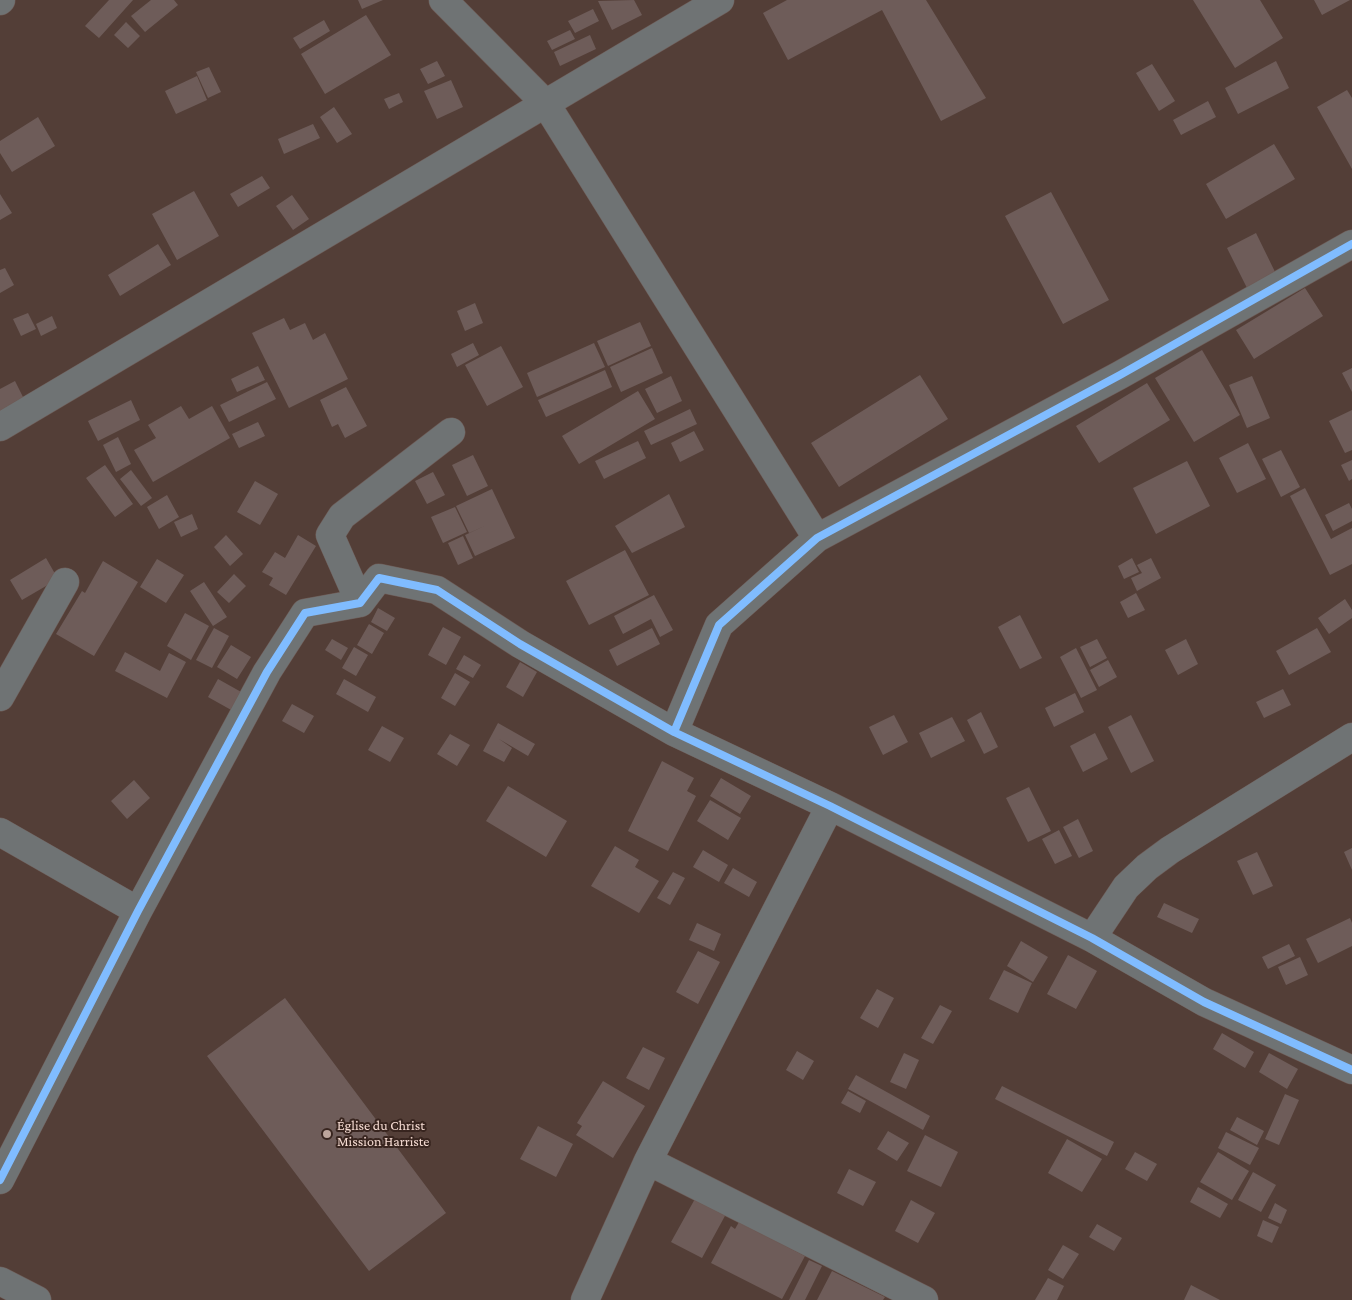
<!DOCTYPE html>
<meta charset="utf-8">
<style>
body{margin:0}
canvas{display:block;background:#533e37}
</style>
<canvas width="1352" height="1300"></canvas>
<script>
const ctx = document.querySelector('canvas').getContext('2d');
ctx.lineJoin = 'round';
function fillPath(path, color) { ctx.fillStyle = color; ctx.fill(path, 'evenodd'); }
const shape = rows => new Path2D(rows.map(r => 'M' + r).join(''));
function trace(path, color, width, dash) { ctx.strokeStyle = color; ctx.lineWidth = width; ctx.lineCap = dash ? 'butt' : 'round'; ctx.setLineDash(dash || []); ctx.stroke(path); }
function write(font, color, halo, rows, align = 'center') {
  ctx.font = font + ' "Crimson Pro",serif'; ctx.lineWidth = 4; ctx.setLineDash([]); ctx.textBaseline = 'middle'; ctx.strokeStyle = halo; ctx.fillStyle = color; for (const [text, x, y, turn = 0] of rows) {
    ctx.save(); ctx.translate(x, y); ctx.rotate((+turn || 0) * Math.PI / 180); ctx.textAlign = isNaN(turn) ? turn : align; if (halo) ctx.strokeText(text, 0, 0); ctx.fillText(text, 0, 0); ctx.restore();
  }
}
fillPath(shape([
 [109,0,133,0,99,38,85,26],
 [151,0,174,0,178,5,145,32,131,16],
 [358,0,383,0,362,9],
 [634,0,642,15,612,30,598,1],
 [787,0,926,0,986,98,941,121,882,10,788,60,763,13],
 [1193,0,1260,0,1283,38,1235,68],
 [1314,0,1350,0,1322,15],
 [593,9,599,21,575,33,568,21],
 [366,15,391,55,325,94,301,54],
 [324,20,330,31,300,49,293,38],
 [126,22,140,36,128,48,114,35],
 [570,30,575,39,552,50,547,41],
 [590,35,596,49,560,66,554,52],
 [437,61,445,76,428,84,420,69],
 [1276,61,1289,88,1238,114,1225,88],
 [1152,64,1175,101,1159,111,1136,73],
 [209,67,221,92,208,98,196,72],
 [197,76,207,100,176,114,165,91],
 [451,80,463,107,437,119,424,91],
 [1347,90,1352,98,1352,169,1317,107],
 [399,93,403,102,389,109,384,99],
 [1208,101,1216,117,1181,135,1173,120],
 [334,107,352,134,337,143,320,117],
 [38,117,55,146,12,172,0,153,0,141],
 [313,124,320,138,284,154,278,139],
 [1274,144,1295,179,1226,219,1206,184],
 [262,176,270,188,238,207,230,194],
 [194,191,219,236,177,260,152,214],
 [1051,192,1109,300,1063,324,1005,216],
 [0,194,12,213,0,220],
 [292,195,309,219,293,230,276,206],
 [1256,233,1278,278,1249,292,1227,248],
 [158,244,171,265,120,296,108,275],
 [5,268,14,285,0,293,0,270],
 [1305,288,1323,316,1254,359,1236,330],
 [475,303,483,323,465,331,457,311],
 [28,313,36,329,21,336,13,319],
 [52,316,57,328,41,336,36,324],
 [284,318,290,330,305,323,313,340,325,333,348,379,289,408,252,333],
 [640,322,651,346,608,366,597,341],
 [473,343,479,355,457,367,451,354],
 [594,343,605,367,537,397,527,373],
 [501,346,523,387,487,406,465,365],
 [652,348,663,373,621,392,610,367],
 [1202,350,1240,415,1194,442,1155,378],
 [258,366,265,380,237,392,231,379],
 [1352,368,1352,392,1342,373],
 [605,370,612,387,546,417,538,400],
 [920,375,948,419,839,487,811,443],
 [671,376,682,401,657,413,645,389],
 [1252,376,1270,418,1247,428,1229,385],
 [15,381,24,399,0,412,0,389],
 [267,382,276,399,229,422,220,405],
 [1147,383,1170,420,1099,463,1076,426],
 [346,387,367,426,345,438,338,424,332,427,320,400],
 [638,391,655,419,579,464,562,436],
 [131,400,140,420,98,441,88,421],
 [181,406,189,419,212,406,230,438,153,482,134,450,156,438,148,425],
 [690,409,697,424,651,445,644,431],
 [1352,410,1352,450,1345,453,1329,421],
 [258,422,265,436,239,448,232,434],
 [694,431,704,450,680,462,671,443],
 [118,437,131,464,116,472,103,445],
 [638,441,646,458,604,479,595,461],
 [1248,443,1266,479,1237,493,1219,458],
 [1281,450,1300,487,1281,497,1262,459],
 [473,455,488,486,467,496,452,465],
 [1352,460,1352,479,1349,481,1341,465],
 [1187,461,1210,506,1156,534,1133,488],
 [105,465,133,504,115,517,86,478],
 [131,470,152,498,141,506,120,479],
 [433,472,445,495,427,504,415,481],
 [255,481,278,494,260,525,237,512],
 [1305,488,1331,539,1352,528,1352,564,1330,575,1290,496],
 [492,489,515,538,475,556,465,535,487,525,469,533,456,506],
 [669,494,685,527,632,553,615,526],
 [167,495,179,517,159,529,147,507],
 [1349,503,1352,509,1352,521,1333,531,1325,515],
 [455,507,467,532,443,543,431,517],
 [192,514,198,529,181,537,174,522],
 [226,535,243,554,230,566,214,547],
 [298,535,316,546,286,595,269,585,273,578,262,572,275,552,285,558],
 [463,536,473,558,458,565,448,543],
 [625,550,649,595,589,625,566,581],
 [46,558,58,579,22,600,10,580],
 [1132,558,1139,572,1124,579,1118,566],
 [1151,558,1161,578,1137,591,1131,578,1142,573,1137,565],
 [157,559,184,575,166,603,140,587],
 [103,561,138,582,94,656,56,634,82,591,85,593],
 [234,574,246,586,229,603,217,592],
 [204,582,227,617,213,626,190,591],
 [1136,593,1145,610,1128,618,1120,602],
 [654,595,673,630,660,637,651,619,623,634,614,616],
 [1345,599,1352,610,1352,618,1329,634,1318,618],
 [378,608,395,618,387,631,371,622],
 [185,613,209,626,191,660,167,646],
 [1020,615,1042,658,1020,669,998,627],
 [369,624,384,633,372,654,357,645],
 [443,627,461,637,446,665,428,655],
 [214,628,229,636,212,668,196,660],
 [652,628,660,644,617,666,609,650],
 [1317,628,1331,652,1289,675,1276,651],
 [332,639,348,648,341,660,325,650],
 [1097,639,1107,658,1090,667,1080,647],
 [1186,639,1198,664,1178,675,1165,650],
 [231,645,251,657,237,679,217,667],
 [354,647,368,655,356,676,342,668],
 [1076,648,1097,690,1081,698,1060,657],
 [125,652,160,671,169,653,186,662,167,698,115,671],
 [464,655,481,665,473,678,456,669],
 [1108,660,1117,677,1099,687,1090,670],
 [520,662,537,672,523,697,506,687],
 [455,673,470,682,455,706,441,698],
 [218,679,243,693,233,711,208,697],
 [344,679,376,697,368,712,336,694],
 [1283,689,1291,705,1264,718,1256,702],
 [1075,693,1084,712,1054,727,1045,708],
 [292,704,314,716,304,733,282,721],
 [981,712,998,747,984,754,967,720],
 [894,715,908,742,883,755,869,727],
 [1131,715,1154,761,1131,773,1108,727],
 [952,717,965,741,931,758,919,733],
 [498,723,535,744,528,756,499,739,512,748,504,762,483,751],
 [382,726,404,738,390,762,368,750],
 [1095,733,1108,759,1083,772,1070,746],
 [450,734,470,745,457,766,437,754],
 [662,761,694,778,687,791,696,796,668,851,628,831],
 [721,778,751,796,740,814,710,796],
 [134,780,150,798,127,819,111,801],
 [508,786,567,821,546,857,486,821],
 [1029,787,1051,831,1028,842,1006,798],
 [710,800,741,818,728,840,697,821],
 [1078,819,1093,851,1079,858,1063,827],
 [1059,830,1072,856,1055,864,1042,839],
 [615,846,639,860,635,867,659,881,639,913,591,886],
 [1352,848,1352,870,1344,852],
 [703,850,728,865,719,882,693,867],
 [1257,852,1273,886,1253,895,1237,861],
 [733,868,757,882,749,897,724,883],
 [673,872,685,878,670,905,657,898],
 [1164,903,1199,919,1192,933,1157,917],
 [1350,918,1352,923,1352,946,1318,963,1306,939],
 [697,923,721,934,714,951,689,940],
 [1021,941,1048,957,1033,982,1007,966],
 [1289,944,1295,956,1268,969,1262,957],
 [698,951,720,962,698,1004,676,992],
 [1068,955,1097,971,1076,1009,1047,994],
 [1300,957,1308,975,1286,985,1278,967],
 [1004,970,1032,983,1018,1013,989,999],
 [877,989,894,998,878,1028,860,1018],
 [285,998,446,1213,369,1271,207,1056],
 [940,1005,952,1011,933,1044,921,1038],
 [1222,1033,1254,1052,1245,1068,1213,1049],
 [643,1047,665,1058,649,1090,626,1078],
 [797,1051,814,1061,803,1080,786,1070],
 [904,1053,919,1060,906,1089,890,1082],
 [1269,1053,1298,1069,1287,1089,1259,1072],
 [856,1075,930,1116,923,1130,848,1089],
 [603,1081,645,1106,613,1158,576,1135,582,1126,577,1123],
 [1002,1086,1114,1142,1107,1156,995,1099],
 [848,1091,866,1101,860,1113,841,1103],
 [1285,1094,1299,1100,1279,1145,1265,1139],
 [1237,1117,1264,1131,1257,1145,1230,1130],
 [538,1126,573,1144,556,1177,520,1159],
 [888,1131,909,1143,897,1161,877,1149],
 [1226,1132,1259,1148,1250,1165,1218,1148],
 [925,1135,958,1152,941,1187,907,1171],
 [1067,1139,1102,1159,1082,1192,1048,1173],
 [1135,1152,1157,1164,1147,1181,1125,1169],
 [1218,1152,1249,1171,1232,1200,1200,1182],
 [849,1169,876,1182,863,1206,837,1193],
 [1253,1172,1276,1185,1261,1212,1238,1200],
 [1198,1187,1228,1204,1220,1218,1190,1202],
 [696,1197,726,1214,702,1258,671,1242],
 [911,1200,935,1213,918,1243,895,1231],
 [1275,1203,1287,1210,1281,1224,1268,1218],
 [1263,1220,1279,1227,1272,1243,1257,1236],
 [739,1222,805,1256,782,1299,711,1263,731,1226,735,1229],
 [1097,1224,1122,1238,1114,1251,1089,1237],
 [1063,1245,1079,1254,1063,1279,1048,1270],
 [809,1260,822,1266,805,1300,789,1300],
 [832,1271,885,1297,883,1300,817,1300],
 [1048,1278,1064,1286,1057,1300,1035,1300],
 [1191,1285,1220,1300,1184,1300]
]), '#6e5c59');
const minor = shape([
 [443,0,546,104,817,538],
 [0,1,1,0],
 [0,427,720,0],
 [360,603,330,535,342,516,451,432],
 [0,697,65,582],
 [674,732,719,625,817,538,1120,375,1352,244],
 [0,832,138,911],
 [1092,938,1126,887,1147,867,1170,850,1352,737],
 [648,1161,924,1300],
 [0,1180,138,911,267,672,305,613,360,603,379,578,437,590,520,644,674,732,830,806,1092,938,1204,1002,1352,1070],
 [0,1281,37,1300],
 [585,1300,648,1161,830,806]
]);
trace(minor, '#6e5b56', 29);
trace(minor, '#6f7374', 28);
trace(shape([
 [674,732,719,625,817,538,1120,375,1352,244],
 [0,1180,138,911,267,672,305,613,360,603,379,578,437,590,520,644,674,732,830,806,1092,938,1204,1002,1352,1070]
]), '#80bcff', 8);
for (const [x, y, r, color] of [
 [327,1134,5,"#bda59c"]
]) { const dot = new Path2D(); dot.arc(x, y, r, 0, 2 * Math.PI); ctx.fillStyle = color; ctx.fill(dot); trace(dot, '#38251f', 2); }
write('14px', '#f6dcd3', '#38251f', [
 ["Église du Christ",337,1126],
 ["Mission Harriste",337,1142]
], 'left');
</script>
